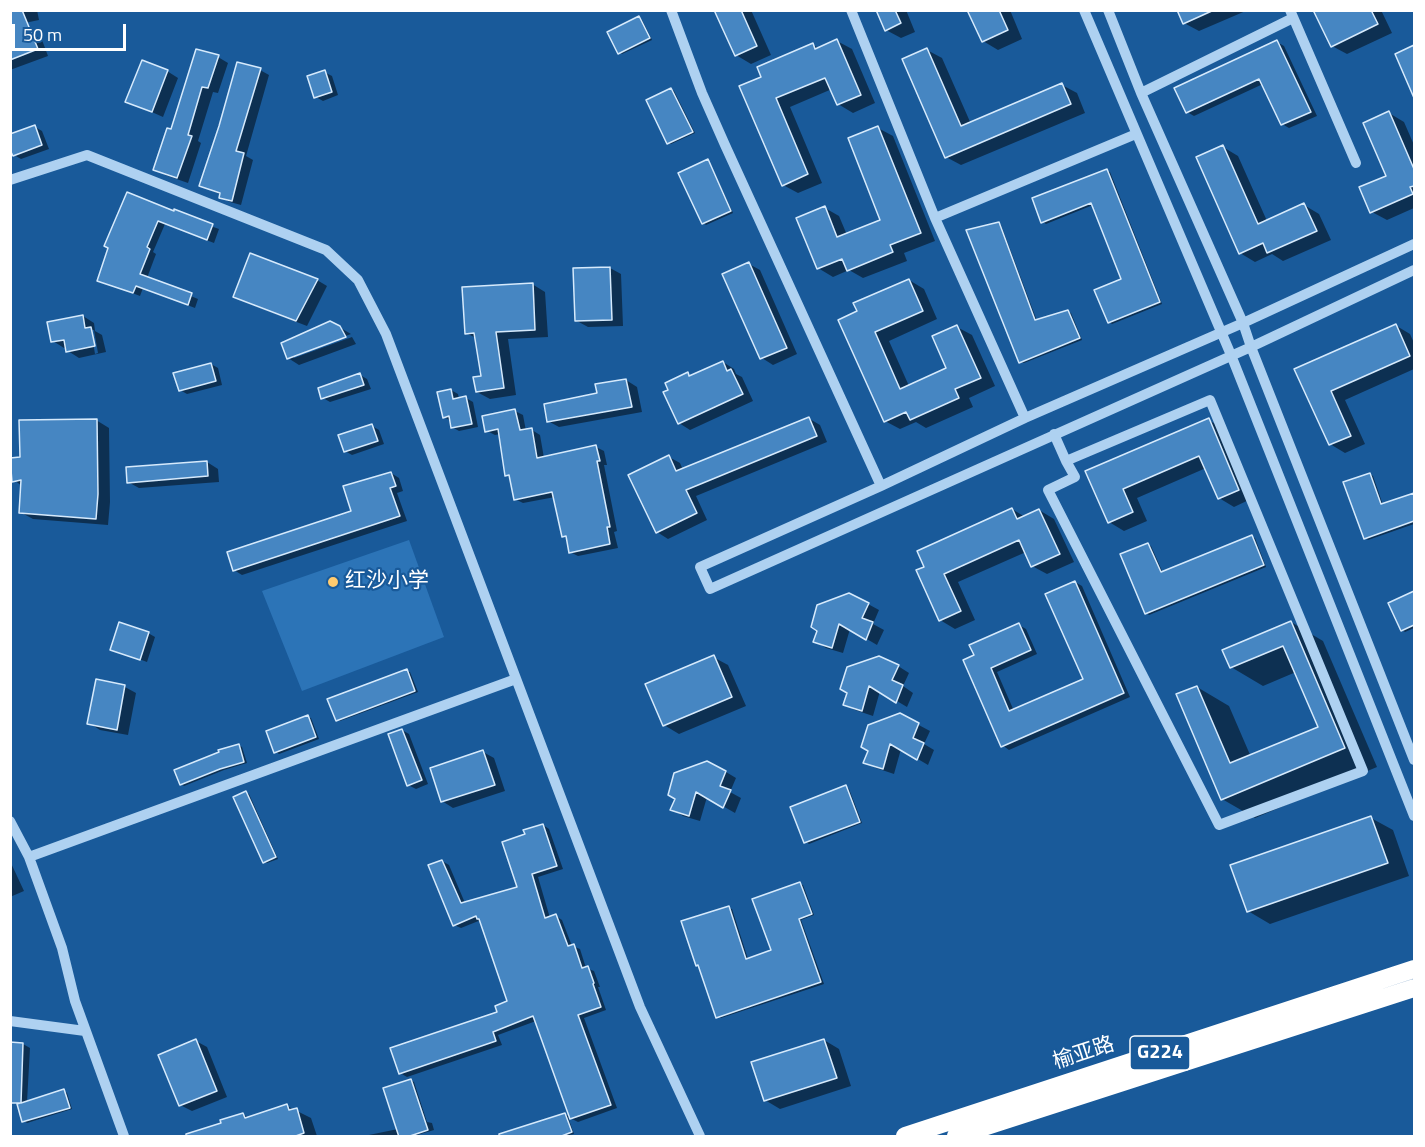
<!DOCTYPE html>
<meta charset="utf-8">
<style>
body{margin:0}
#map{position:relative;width:1425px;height:1147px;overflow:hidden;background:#195a9a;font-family:"Titillium Web",sans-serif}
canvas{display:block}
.frame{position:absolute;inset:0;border:12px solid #fff;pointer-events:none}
.scale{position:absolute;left:12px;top:24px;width:114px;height:27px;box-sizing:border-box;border:3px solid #fff;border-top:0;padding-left:8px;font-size:18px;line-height:21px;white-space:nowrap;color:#fff;-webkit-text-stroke:4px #195a9a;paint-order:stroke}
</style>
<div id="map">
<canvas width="1425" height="1147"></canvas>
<div class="frame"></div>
<div class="scale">50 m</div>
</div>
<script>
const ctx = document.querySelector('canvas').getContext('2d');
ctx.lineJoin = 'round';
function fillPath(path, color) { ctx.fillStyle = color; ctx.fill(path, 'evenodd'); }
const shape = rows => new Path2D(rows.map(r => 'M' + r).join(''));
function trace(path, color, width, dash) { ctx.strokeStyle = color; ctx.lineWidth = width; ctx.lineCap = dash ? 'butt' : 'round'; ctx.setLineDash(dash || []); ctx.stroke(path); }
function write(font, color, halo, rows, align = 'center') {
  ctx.font = font + ' "Titillium Web","Noto Sans SC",sans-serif'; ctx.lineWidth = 4.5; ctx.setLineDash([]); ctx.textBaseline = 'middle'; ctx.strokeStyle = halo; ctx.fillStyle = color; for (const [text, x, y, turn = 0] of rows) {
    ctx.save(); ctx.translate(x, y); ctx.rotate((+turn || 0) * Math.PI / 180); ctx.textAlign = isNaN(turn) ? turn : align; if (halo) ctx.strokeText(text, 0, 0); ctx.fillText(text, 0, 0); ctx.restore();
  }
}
fillPath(shape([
 [409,540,444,637,302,691,262,591]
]), '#2c74b7');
fillPath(shape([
 [10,10,37,10,39,20,10,26],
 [716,10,751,10,771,55,751,64,736,55],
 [877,10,906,10,915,32,901,38,886,30],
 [969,10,1010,10,1022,39,998,50,983,41],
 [1179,10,1248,10,1199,31,1184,23],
 [1315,10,1381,10,1392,33,1347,54,1332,46],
 [639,18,642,20,652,40,622,54,619,52],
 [31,33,42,40,48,56,10,70,10,41],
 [837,41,852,49,875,103,853,113,838,104,832,89,790,107,822,183,798,193,783,185,763,77,813,45,819,48],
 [1277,42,1284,46,1317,116,1289,128,1282,124,1263,84,1194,116,1187,112],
 [1414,47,1414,85,1409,81,1397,54],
 [927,50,942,58,971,124,1062,85,1077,93,1085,113,961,165,946,157],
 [218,57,228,63,218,93,213,92,198,141,201,143,188,183,165,175,155,169,172,131],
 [260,70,269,75,246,156,253,160,241,205,230,202,221,197,222,195,201,186],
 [167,71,178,78,163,117,127,101],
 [324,72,332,76,338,95,323,101,316,97],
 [671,89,674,91,695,133,671,144,668,143],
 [1389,113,1404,122,1414,145,1414,208,1387,220,1372,212,1388,177],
 [35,127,42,131,49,149,21,159,14,155],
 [878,128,893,136,935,241,904,253,907,261,863,278,849,270,833,277,818,268,825,208,839,216,847,235,882,221],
 [1223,147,1238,156,1267,221,1304,205,1319,214,1331,240,1283,261,1272,254,1255,262,1240,253],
 [707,161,710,163,733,213,706,225,703,223],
 [1107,171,1110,172,1162,304,1112,324,1109,322,1123,280,1093,205,1046,224,1043,222],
 [174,213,219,229,214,243,165,224,153,252,156,254,147,278,198,299,195,308,143,288,140,296,99,280,110,248,106,246],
 [998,223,1001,225,1037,321,1068,312,1071,313,1082,340,1024,363,1021,362],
 [749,264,760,270,797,354,773,365,762,358,724,275],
 [610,268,621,274,623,326,588,327,577,321],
 [317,280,327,286,307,326,245,302,235,296],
 [909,280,924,289,937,319,889,341,909,386,948,369,957,327,972,335,995,386,969,398,973,407,926,428,916,422,900,429,885,421,859,312],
 [532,284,545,292,548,337,508,339,516,395,490,399,477,392,482,377,476,338,466,333],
 [83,316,94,323,95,331,102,335,106,352,79,358,68,351,67,347,64,348,53,341],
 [91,330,94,330,98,353,95,354],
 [1395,325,1410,334,1414,343,1414,369,1345,400,1365,444,1345,453,1330,444,1296,370],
 [339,327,351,334,294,355,294,358,352,337,356,344,299,365,288,358],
 [723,362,734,369,736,374,742,377,753,401,690,430,679,423,688,374,692,377],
 [211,364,218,368,222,385,187,394,180,390],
 [360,375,367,379,371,389,330,402,323,398],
 [626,380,637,387,642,412,559,427,548,421],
 [451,390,458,394,459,399,466,398,473,402,478,427,459,431,452,427,451,421,444,417],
 [515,411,523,415,526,431,532,430,540,435,544,458,596,447,604,451,607,465,604,465,617,531,614,532,618,548,578,556,570,552,568,538,563,536,555,497,523,503,515,499,511,477,506,475,500,434,495,435,487,431],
 [808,418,820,425,827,442,696,496,707,520,668,539,657,532,669,457,680,463,683,470],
 [96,420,109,428,110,502,108,525,33,519,20,512,22,486,10,477,10,460,21,458],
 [1208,420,1223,428,1253,498,1234,507,1219,498,1206,468,1137,498,1147,521,1124,531,1109,522,1087,472],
 [372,426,379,430,384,444,352,455,345,451],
 [207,462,218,469,219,482,139,488,128,482],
 [391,473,399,478,403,491,397,493,407,521,242,575,234,570,353,512],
 [1370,474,1373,476,1383,505,1414,494,1414,524,1368,540,1365,538],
 [1012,509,1025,517,1039,510,1054,519,1074,562,1047,574,1032,566,1026,552,958,582,975,620,955,629,940,620,926,567],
 [1252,537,1255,538,1266,567,1149,615,1146,613,1148,545,1151,546,1163,573],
 [1075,582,1082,586,1130,697,1009,750,1002,745,976,656,1019,625,1026,629,1037,654,997,672,1014,711,1085,680],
 [1414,592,1414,628,1405,632,1402,630,1390,604],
 [868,604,879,610,873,624,884,630,877,645,850,629,843,653,826,648,815,641,819,630],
 [1291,622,1323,641,1377,767,1255,818,1222,799,1197,687,1229,706,1251,757,1320,728,1296,672,1263,686,1231,667],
 [148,633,155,637,147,662,112,649],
 [713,657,728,665,746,706,679,734,664,725],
 [898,666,909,673,903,686,913,693,907,707,880,691,873,716,855,710,845,704,849,693],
 [407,671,410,672,418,692,340,721,337,720],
 [97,681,125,687,136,693,128,735,100,730,89,723],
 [900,715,930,731,924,744,934,750,928,765,901,749,894,774,876,768,865,762],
 [308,717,311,718,319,739,279,754,276,752],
 [402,730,409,734,428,784,416,789,408,785],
 [239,745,242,747,247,763,224,770,184,786,181,784],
 [483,752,494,758,505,791,453,808,442,801],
 [726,772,736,778,730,792,741,798,735,813,707,797,700,821,683,816,672,809,677,798],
 [846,787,849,789,862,823,809,844,806,842],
 [246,793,249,794,278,859,267,863,264,862],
 [1371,818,1393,830,1409,876,1270,924,1248,911],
 [543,825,549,829,563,869,538,877,550,918,556,916,562,920,572,946,580,949,586,968,594,971,600,987,598,987,606,1010,584,1018,617,1108,578,1122,568,1117,574,1134,565,1136,496,1136,565,1114,571,1118,536,1021,498,1035,502,1045,407,1077,400,1073,499,1013,509,1002,481,920,461,928,454,925,442,861,449,865,465,903,519,888,527,835],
 [10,861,24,891,10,897],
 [800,884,803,885,814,915,801,920,824,984,721,1018,718,1017,701,967,697,965,729,908,732,909,748,959,773,951],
 [824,1040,839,1049,851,1086,780,1109,765,1100],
 [196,1041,207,1047,227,1097,192,1111,180,1105],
 [23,1044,30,1048,27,1102,64,1091,67,1093,72,1109,27,1123,24,1121,25,1103,13,1102],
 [411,1080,414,1082,427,1122,432,1123,434,1130,414,1136,364,1136,398,1129],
 [287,1106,311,1118,317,1136,182,1136,223,1124,243,1114,249,1118]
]), '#0007');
const building = shape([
 [10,10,22,10,38,49,10,60,10,10],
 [714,10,741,10,757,46,735,56,714,10],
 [876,10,895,10,901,23,885,31,876,10],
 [967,10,999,10,1008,30,982,42,967,10],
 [1177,10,1214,10,1183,24,1177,10],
 [1313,10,1371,10,1378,24,1331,47,1313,10],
 [639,16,650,38,618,54,607,32,639,16],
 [837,39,861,95,837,105,825,78,776,98,808,174,782,186,739,86,761,77,757,67,813,43,815,49,837,39],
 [1277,40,1311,112,1281,125,1259,79,1186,113,1174,88,1277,40],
 [1414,45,1414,98,1395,54,1414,45],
 [927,48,961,126,1062,83,1071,104,945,158,902,59,927,48],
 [196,49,219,55,208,88,202,87,188,135,192,136,177,178,153,170,167,128,171,129,196,49],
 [142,60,168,70,152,112,125,102,142,60],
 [237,62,261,68,236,151,244,153,232,201,219,198,220,193,199,186,219,126,237,62],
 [325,70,332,92,314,98,307,76,325,70],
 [671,88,693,132,667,144,646,100,671,88],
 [1389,111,1414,169,1414,186,1410,187,1413,194,1370,213,1359,187,1386,176,1363,123,1389,111],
 [35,125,42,145,13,156,10,150,10,134,35,125],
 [878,126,921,233,890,245,893,252,847,271,842,259,817,269,796,218,825,206,837,237,880,220,848,138,878,126],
 [1223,145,1258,224,1304,203,1317,231,1267,253,1263,243,1239,254,1196,157,1223,145],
 [708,159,731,211,702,224,678,173,708,159],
 [1107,169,1160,302,1108,323,1094,290,1121,279,1091,203,1041,223,1032,198,1107,169],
 [127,192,174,211,174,209,213,224,207,240,158,221,147,247,150,249,140,274,192,293,188,305,136,286,133,293,97,281,108,248,104,246,127,192],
 [999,222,1035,320,1068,310,1080,338,1019,363,966,230,999,222],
 [250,253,318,279,296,321,233,297,250,253],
 [749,262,787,348,760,359,722,274,749,262],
 [610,267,612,320,575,321,573,268,610,267],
 [909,279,923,311,875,332,900,389,946,368,932,336,957,325,981,378,955,389,959,398,910,420,906,412,884,422,838,320,857,311,853,303,909,279],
 [533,283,535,330,496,332,504,388,476,392,473,377,481,376,474,333,465,334,462,287,533,283],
 [83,315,85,328,91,327,95,346,66,352,64,340,51,342,47,322,83,315],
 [330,321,340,326,346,337,287,359,281,343,330,321],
 [1396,324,1410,356,1331,391,1351,436,1329,445,1294,369,1396,324],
 [723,361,727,371,731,369,743,394,678,424,663,392,668,390,665,383,688,372,689,376,723,361],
 [211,363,216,381,179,391,173,373,211,363],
 [360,373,364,385,321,399,318,388,360,373],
 [626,379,632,407,547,422,544,404,597,393,595,384,626,379],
 [451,389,453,399,466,396,472,424,451,428,449,416,443,418,437,392,451,389],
 [515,409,520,430,532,428,537,458,596,445,600,461,597,461,610,527,607,527,610,544,569,553,566,536,562,537,552,492,514,500,509,475,505,476,498,429,485,432,482,416,515,409],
 [809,417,817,436,686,490,697,513,656,533,628,475,669,455,676,471,809,417],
 [1209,418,1239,490,1218,499,1199,456,1123,489,1133,512,1108,523,1085,471,1209,418],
 [97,419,98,494,96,519,19,513,21,480,12,482,10,458,20,457,19,420,97,419],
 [372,424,378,441,344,452,338,435,372,424],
 [207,461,208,476,127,483,126,467,207,461],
 [391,472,396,486,390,488,400,516,233,571,227,552,351,511,343,486,391,472],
 [1370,473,1381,504,1414,493,1414,521,1364,539,1343,482,1370,473],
 [1012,508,1017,519,1039,509,1060,554,1031,567,1019,540,944,574,961,611,939,621,916,570,924,567,917,551,1012,508],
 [1252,535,1264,565,1145,614,1120,554,1148,543,1161,572,1252,535],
 [1075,581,1124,693,1001,747,963,660,974,655,969,645,1019,623,1031,650,991,668,1009,711,1083,679,1045,594,1075,581],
 [1414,591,1414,625,1401,631,1388,603,1414,591],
 [849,593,869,603,862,618,873,622,866,640,839,624,832,648,813,642,817,631,811,627,817,605,849,593],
 [1291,621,1345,748,1221,800,1176,694,1197,686,1230,763,1318,727,1283,646,1230,668,1222,650,1291,621],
 [119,622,149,632,140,660,110,650,119,622],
 [714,655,732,697,663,726,645,684,714,655],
 [879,656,899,665,892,680,903,685,896,703,869,686,862,711,843,705,847,693,840,689,847,667,879,656],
 [407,669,415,691,336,721,327,699,407,669],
 [96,679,125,685,117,730,87,724,96,679],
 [900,713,919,723,913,738,924,743,917,760,890,744,883,769,863,763,868,751,861,747,868,725,900,713],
 [308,715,316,737,274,753,266,731,308,715],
 [402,729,422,780,407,786,388,734,402,729],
 [239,744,244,762,220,769,180,785,174,770,219,752,218,750,239,744],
 [483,750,495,785,441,802,430,768,483,750],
 [707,761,726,771,720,786,731,790,723,808,696,792,689,816,670,810,675,799,668,795,674,773,707,761],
 [846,785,860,822,804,843,790,807,846,785],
 [246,791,276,857,263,863,233,797,246,791],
 [1371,816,1388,863,1247,912,1230,865,1371,816],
 [543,824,557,866,532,874,545,918,556,914,568,946,574,944,582,968,588,966,594,983,593,984,601,1007,578,1015,611,1105,570,1119,533,1016,493,1032,496,1041,399,1074,390,1048,497,1012,495,1006,507,1001,479,919,477,919,476,916,453,926,428,865,442,860,461,903,517,887,502,842,525,834,523,830,543,824],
 [800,882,812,914,799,919,821,982,716,1018,698,965,696,966,681,921,729,906,746,959,771,950,752,899,800,882],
 [196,1039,217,1091,179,1106,158,1055,196,1039],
 [824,1039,837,1078,764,1101,751,1062,824,1039],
 [10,1042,23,1043,21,1103,64,1089,70,1108,22,1122,17,1104,20,1103,10,1103,10,1042],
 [411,1079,428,1130,407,1137,399,1137,383,1088,411,1079],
 [287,1104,289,1110,297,1108,304,1133,293,1137,186,1137,186,1134,221,1123,220,1120,243,1113,245,1118,287,1104],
 [565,1113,572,1132,559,1137,499,1137,499,1134,565,1113]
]);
fillPath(building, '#4686c2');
trace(building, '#d6eafc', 1.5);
trace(shape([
 [671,10,702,93,725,145,881,486],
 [851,10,935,218,1025,418],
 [1084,10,1231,355,1414,816],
 [1108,10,1141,93,1243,323,1251,347,1414,760],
 [1290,10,1356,163],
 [1141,93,1293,18],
 [10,180,87,155,326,250,358,280,386,334,640,1007,700,1136],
 [935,218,1136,134],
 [1414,244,1243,323,1025,418,881,486,700,567,710,589,1251,347,1414,270],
 [1054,434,1066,461,1075,477,1048,490,1219,825,1363,771,1210,400,1066,461],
 [10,821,29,857,62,948,75,1001,124,1136],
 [29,857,516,679],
 [10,1021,85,1031]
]), '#aed1f1', 10);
trace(shape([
 [905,1136,1414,969],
 [956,1136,1414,988]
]), '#fff', 18);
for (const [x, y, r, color] of [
 [333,582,6,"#ffcb6f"]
]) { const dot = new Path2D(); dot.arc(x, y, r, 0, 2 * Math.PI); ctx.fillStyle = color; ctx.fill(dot); trace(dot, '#195a9a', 2); }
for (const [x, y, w] of [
 [1160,1053,60]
]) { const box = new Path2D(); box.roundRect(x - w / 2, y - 17, w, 34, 4.5); ctx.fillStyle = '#195a9a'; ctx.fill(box); trace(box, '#fff', 1.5); }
write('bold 20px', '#fff', null, [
 ["G224",1160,1053]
]);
write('21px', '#fff', '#195a9a', [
 ["红沙小学",345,582]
], 'left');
write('21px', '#fff', '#195a9a', [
 ["榆亚路",1084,1054,-18]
]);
</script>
